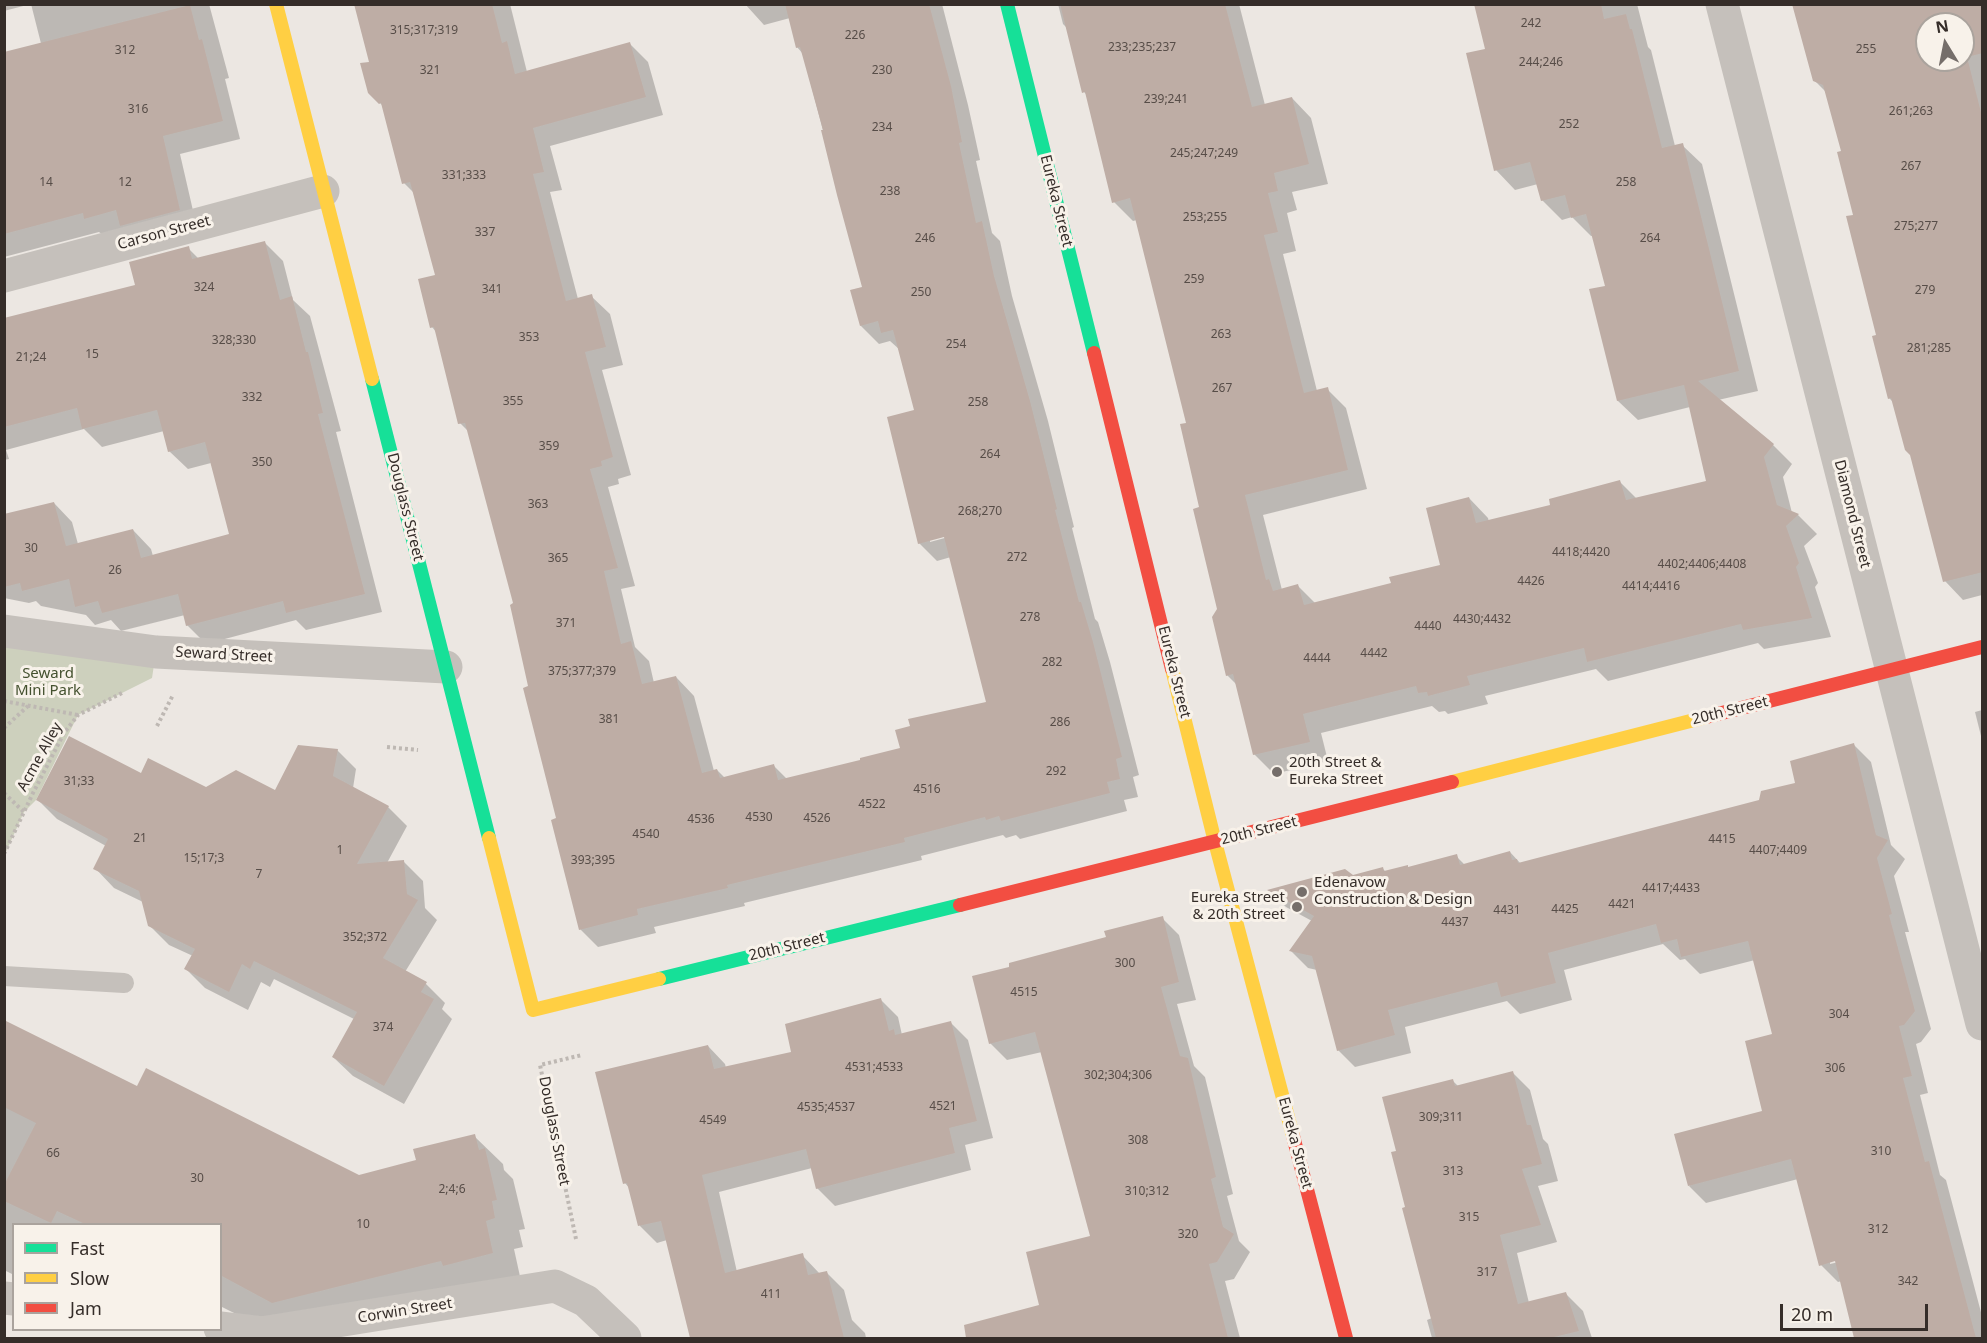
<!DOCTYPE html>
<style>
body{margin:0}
#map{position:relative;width:1987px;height:1343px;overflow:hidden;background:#ece7e2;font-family:"Noto Sans",sans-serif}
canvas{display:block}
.frame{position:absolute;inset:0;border:6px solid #352d29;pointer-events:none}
.legend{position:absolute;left:12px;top:1223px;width:210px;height:108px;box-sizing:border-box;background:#f8f2ea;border:2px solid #aaa39d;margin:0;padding:8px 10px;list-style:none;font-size:18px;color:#352d29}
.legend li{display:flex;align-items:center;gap:12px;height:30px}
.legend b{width:30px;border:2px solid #aaa39d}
.north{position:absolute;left:1915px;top:12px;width:60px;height:60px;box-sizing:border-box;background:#f8f2ea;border:2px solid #aaa39d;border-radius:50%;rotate:350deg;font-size:16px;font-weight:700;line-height:24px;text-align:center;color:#352d29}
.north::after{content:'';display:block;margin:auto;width:21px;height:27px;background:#756e6a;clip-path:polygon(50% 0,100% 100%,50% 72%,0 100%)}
.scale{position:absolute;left:1780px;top:1304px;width:148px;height:27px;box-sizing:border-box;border:3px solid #352d29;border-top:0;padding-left:8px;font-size:18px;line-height:21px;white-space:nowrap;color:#352d29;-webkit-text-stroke:4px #f8f2ea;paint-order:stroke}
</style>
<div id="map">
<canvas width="1987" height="1343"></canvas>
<div class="frame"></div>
<ul class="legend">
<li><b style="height:8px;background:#16e098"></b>Fast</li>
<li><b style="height:8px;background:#ffcf43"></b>Slow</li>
<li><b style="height:8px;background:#f24e42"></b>Jam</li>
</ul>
<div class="north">N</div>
<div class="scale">20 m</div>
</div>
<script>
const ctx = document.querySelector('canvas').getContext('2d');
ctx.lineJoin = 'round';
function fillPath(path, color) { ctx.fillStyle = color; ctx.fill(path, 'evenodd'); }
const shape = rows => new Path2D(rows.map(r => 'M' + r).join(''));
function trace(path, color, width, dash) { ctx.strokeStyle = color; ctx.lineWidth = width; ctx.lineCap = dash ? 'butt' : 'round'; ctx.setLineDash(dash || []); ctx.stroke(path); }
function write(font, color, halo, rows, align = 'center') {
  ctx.font = font + ' "Noto Sans",sans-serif'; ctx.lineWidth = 6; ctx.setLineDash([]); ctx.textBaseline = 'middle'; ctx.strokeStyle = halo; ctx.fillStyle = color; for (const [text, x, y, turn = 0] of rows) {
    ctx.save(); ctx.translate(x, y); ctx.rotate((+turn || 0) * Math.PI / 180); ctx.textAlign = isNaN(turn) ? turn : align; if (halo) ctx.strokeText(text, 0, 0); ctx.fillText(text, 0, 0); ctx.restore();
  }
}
fillPath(shape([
 [5,631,156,652,152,678,78,715,36,800,24,812,5,854]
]), '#cdd0bd');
fillPath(shape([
 [4,4,31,4,4,11],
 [31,4,209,4,229,78,225,79,240,139,180,154,197,228,104,236,99,232,4,257,4,99,52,87],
 [355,4,510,4,527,72,630,44,648,62,663,115,550,146,562,190,550,192,578,299,591,296,610,314,623,365,602,370,631,475,618,479,619,484,608,487,635,586,621,589,635,647,649,661,654,683,676,677,694,696,714,771,717,770,725,778,774,766,787,779,862,761,902,749,988,703,951,557,937,561,919,543,916,411,900,350,890,341,879,344,861,326,864,288,803,54,797,47,790,18,764,25,745,4,942,4,968,105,980,160,976,161,992,233,1000,241,1012,296,1048,421,1074,527,1072,528,1095,619,1098,622,1110,662,1139,775,1133,777,1138,797,1124,800,1127,811,1020,839,1016,835,1006,838,1003,835,921,856,922,860,744,903,745,906,654,927,656,933,598,947,580,929,515,604,470,433,460,423,437,333,432,327,437,276,416,195,404,183,383,106,369,92,371,63],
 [951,533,952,536,930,542,930,539],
 [1058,4,1239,4,1265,105,1292,98,1311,118,1328,184,1292,192,1297,210,1287,213,1296,251,1283,254,1317,391,1327,389,1346,408,1367,489,1263,515,1282,590,1298,586,1315,603,1393,584,1442,566,1469,498,1488,518,1489,522,1552,506,1620,482,1637,499,1708,482,1690,407,1638,420,1618,401,1606,287,1593,236,1591,236,1572,217,1562,220,1542,200,1538,184,1515,190,1496,170,1487,50,1475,4,1637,4,1648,47,1651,50,1675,146,1682,145,1702,164,1758,391,1718,400,1773,445,1792,464,1783,477,1792,513,1798,515,1817,534,1804,546,1818,583,1815,587,1831,637,1764,649,1758,643,1608,681,1596,669,1485,696,1488,704,1448,714,1445,711,1439,712,1432,706,1321,733,1328,761,1274,774,1254,754,1237,685,1227,675,1219,609,1187,424,1137,220,1133,221,1114,202,1088,96,1084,92,1067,28,1063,24],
 [1793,4,1982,4,1982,595,1963,600,1945,581,1912,455,1893,402,1889,398,1842,152,1827,93,1815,81],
 [1927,24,1963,24,1963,60,1927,60],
 [265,243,283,261,293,300,310,316,341,431,336,432,382,612,306,630,296,620,206,644,187,625,185,615,121,631,111,620,95,625,86,615,41,606,36,601,29,603,4,598,4,516,54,503,72,522,78,544,133,530,151,549,153,556,231,535,211,463,188,469,169,451,164,431,102,447,84,429,6,450,9,459,4,460,4,323,136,286,188,248,199,259],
 [1982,710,1982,740,1975,712],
 [1853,744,1871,762,1891,845,1905,859,1894,876,1909,932,1905,932,1931,1029,1921,1042,1916,1044,1928,1093,1920,1095,1940,1175,1946,1180,1982,1316,1982,1338,1856,1338,1842,1281,1838,1282,1821,1265,1798,1179,1706,1203,1689,1186,1764,1112,1774,1035,1755,960,1700,974,1685,959,1680,960,1663,944,1564,970,1572,1000,1520,1014,1507,1001,1405,1027,1411,1053,1355,1067,1338,1050,1317,970,1308,968,1291,951,1312,921,1286,907,1270,891,1353,877,1383,869,1386,872,1407,866,1410,869,1456,856,1465,865,1510,852,1521,864,1760,802,1797,784],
 [1842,1258,1843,1261,1830,1264,1830,1261],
 [337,750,356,769,353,788,388,807,407,826,387,863,404,862,423,881,425,908,437,920,405,972,426,984,445,1003,442,1009,452,1019,404,1104,353,1076,333,1057,354,1019,274,979,270,987,261,982,248,1010,205,988,186,969,193,956,169,945,149,925,143,902,114,888,95,868,106,846,57,819,38,800,141,775,207,788,276,792],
 [1162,918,1179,935,1196,1000,1177,1004,1194,1066,1205,1077,1233,1194,1227,1196,1239,1241,1250,1252,1234,1279,1225,1281,1240,1338,990,1338,985,1321,1041,1306,1092,1237,1042,1052,1007,1060,990,1043,1108,938],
 [880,999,898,1017,902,1035,951,1023,968,1040,993,1138,965,1145,971,1170,835,1206,817,1188,812,1168,719,1192,737,1272,802,1255,820,1274,826,1272,844,1290,852,1320,865,1333,866,1338,702,1338,693,1299,667,1240,657,1243,640,1226,630,1189,625,1183,708,1046,725,1064,726,1068,793,1053],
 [4,1021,138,1088,359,1176,418,1162,474,1136,503,1164,504,1170,513,1179,525,1229,519,1230,523,1247,514,1249,521,1281,266,1329,220,1306,220,1224,14,1224,14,1275,4,1270],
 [1513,1073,1530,1090,1543,1139,1548,1144,1558,1181,1538,1186,1557,1242,1517,1253,1529,1303,1566,1294,1583,1311,1592,1338,1432,1338,1427,1320,1432,1318,1407,1208,1398,1152,1452,1080,1459,1087]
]), '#0003');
fillPath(shape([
 [354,4,492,4,502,43,507,41,515,74,630,42,646,97,533,128,544,172,533,174,566,301,592,294,606,347,585,352,613,457,601,461,602,466,590,469,618,568,604,571,621,644,631,641,642,684,676,676,702,773,717,769,720,778,774,764,778,780,860,760,860,758,900,748,895,730,910,726,908,719,986,702,944,537,918,544,887,417,914,410,893,330,881,333,878,321,860,326,850,290,862,287,837,195,821,130,823,130,800,47,796,48,785,4,929,4,951,86,962,142,959,143,976,223,982,221,994,276,1030,401,1057,509,1055,510,1079,602,1081,602,1093,642,1122,757,1116,759,1120,779,1107,782,1110,793,1001,821,999,816,986,820,985,817,904,838,905,842,727,885,728,888,637,909,638,915,579,930,551,820,556,818,523,688,528,686,510,605,513,603,465,423,458,424,434,327,430,328,418,279,435,275,410,182,402,184,381,103,379,104,368,93,360,63,369,62],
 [1060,4,1225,4,1252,107,1292,97,1309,164,1274,173,1278,191,1268,193,1278,232,1264,235,1304,393,1328,387,1348,470,1245,495,1266,580,1269,579,1273,591,1298,584,1304,605,1391,583,1389,577,1440,565,1426,508,1469,497,1476,523,1550,505,1549,499,1620,480,1626,500,1706,481,1684,385,1617,401,1589,289,1605,286,1586,214,1571,218,1565,195,1541,201,1530,162,1494,171,1466,53,1485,49,1474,4,1601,4,1604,19,1626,14,1630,29,1632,29,1662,148,1683,143,1739,371,1698,381,1774,444,1764,457,1777,505,1799,514,1786,526,1799,563,1796,567,1812,618,1743,630,1741,624,1587,662,1584,648,1467,676,1470,685,1428,696,1427,692,1418,693,1416,686,1303,714,1310,742,1253,755,1233,674,1226,676,1212,617,1217,609,1193,509,1199,507,1180,424,1186,423,1130,198,1112,203,1085,92,1082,93],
 [1792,4,1983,4,1983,53,1967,57,1983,120,1983,572,1943,582,1910,455,1905,450,1891,398,1888,399,1872,336,1876,335,1846,216,1853,215,1837,152,1841,151,1823,85,1813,81],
 [1927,24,1963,24,1963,60,1927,60],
 [190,5,199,40,202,39,223,121,163,136,180,210,120,226,116,210,84,219,83,213,4,234,4,52],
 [265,241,280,300,292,296,306,352,308,352,323,413,318,414,365,594,286,613,283,601,186,626,178,594,102,613,98,601,75,607,69,579,22,591,20,583,4,587,4,514,54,502,66,546,133,529,141,558,229,534,205,442,168,452,157,410,82,429,77,408,4,427,4,318,135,285,129,262,189,246,192,259],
 [69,736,141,773,148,758,206,787,236,770,275,790,298,745,338,749,333,776,389,806,357,864,404,860,407,894,418,900,383,958,427,982,421,992,434,999,384,1086,332,1057,357,1012,254,961,250,969,242,964,229,992,184,969,195,949,148,926,139,891,93,869,108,839,36,800],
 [1854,743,1876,835,1888,840,1877,858,1892,914,1889,915,1915,1011,1904,1025,1899,1026,1912,1076,1903,1078,1925,1162,1929,1161,1976,1338,1854,1338,1835,1261,1819,1266,1791,1159,1688,1186,1674,1134,1762,1111,1745,1041,1772,1034,1748,941,1681,957,1677,939,1661,943,1656,924,1548,953,1556,983,1501,997,1497,982,1388,1010,1395,1035,1337,1051,1312,956,1289,951,1314,916,1267,890,1345,869,1353,875,1383,867,1384,871,1408,865,1408,867,1457,854,1460,865,1510,851,1512,860,1517,859,1518,863,1759,800,1761,791,1795,783,1790,761],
 [1163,916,1179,982,1161,987,1180,1056,1188,1058,1216,1177,1211,1179,1223,1227,1234,1234,1217,1262,1209,1264,1228,1338,966,1338,964,1325,1039,1305,1026,1252,1090,1236,1035,1032,989,1044,972,976,1009,967,1009,963,1106,937,1104,931],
 [881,998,889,1031,894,1029,895,1035,951,1021,977,1121,949,1128,955,1153,816,1189,806,1149,702,1175,725,1273,803,1253,808,1275,827,1271,844,1338,690,1338,661,1221,638,1226,627,1183,623,1184,595,1072,708,1045,714,1069,791,1052,785,1024],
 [4,1020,137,1086,146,1068,359,1175,416,1160,413,1149,475,1134,479,1150,485,1148,497,1200,492,1201,495,1218,486,1221,493,1253,443,1266,441,1261,272,1303,220,1275,220,1224,85,1224,57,1211,51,1223,4,1201,4,1185,36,1123,4,1107],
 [1513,1071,1527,1125,1531,1125,1542,1164,1522,1169,1541,1225,1500,1235,1518,1304,1566,1292,1579,1331,1550,1338,1436,1338,1402,1208,1405,1207,1391,1152,1396,1151,1382,1097,1453,1079,1455,1086]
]), '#beada5');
trace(shape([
 [4,701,78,715],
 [157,726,173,695],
 [4,728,28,706],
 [387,747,418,750],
 [4,793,24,812],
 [4,854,33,793,64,733,78,715,124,692],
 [576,1239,540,1065,582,1055]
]), '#beb8b3', 4, [3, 3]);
trace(shape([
 [4,976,124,983]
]), '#c5c0bb', 20);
trace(shape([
 [1722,4,1982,1024],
 [4,276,323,191],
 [4,631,156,652,446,667],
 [4,1298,14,1299],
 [220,1328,262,1333,555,1286,586,1301,625,1338]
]), '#c5c0bb', 33);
trace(shape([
 [1007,4,1094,353],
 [372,379,489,838],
 [659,979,960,905]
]), '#16e098', 14);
trace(shape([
 [276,4,372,379],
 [1172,669,1215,842,1293,1136],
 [1452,782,1706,717],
 [489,838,533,1010,659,979]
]), '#ffcf43', 14);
trace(shape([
 [1094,353,1172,669],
 [1706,717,1982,647],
 [960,905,1452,782],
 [1293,1136,1346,1338]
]), '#f24e42', 14);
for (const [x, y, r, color] of [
 [1277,772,6,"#756e6a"],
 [1302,892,6,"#756e6a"],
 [1297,907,6,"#756e6a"]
]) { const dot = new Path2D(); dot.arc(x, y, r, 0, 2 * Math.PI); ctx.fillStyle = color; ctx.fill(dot); trace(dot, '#f8f2ea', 2); }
write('12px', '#574d48', null, [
 ["242",1531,24],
 ["315;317;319",424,31],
 ["226",855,36],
 ["233;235;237",1142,48],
 ["255",1866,50],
 ["312",125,51],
 ["244;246",1541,63],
 ["321",430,71],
 ["230",882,71],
 ["239;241",1166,100],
 ["316",138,110],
 ["261;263",1911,112],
 ["252",1569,125],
 ["234",882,128],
 ["245;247;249",1204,154],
 ["267",1911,167],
 ["331;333",464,176],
 ["14",46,183],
 ["12",125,183],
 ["258",1626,183],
 ["238",890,192],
 ["253;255",1205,218],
 ["275;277",1916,227],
 ["337",485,233],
 ["246",925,239],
 ["264",1650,239],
 ["259",1194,280],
 ["324",204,288],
 ["341",492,290],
 ["279",1925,291],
 ["250",921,293],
 ["263",1221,335],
 ["353",529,338],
 ["328;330",234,341],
 ["254",956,345],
 ["281;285",1929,349],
 ["15",92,355],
 ["21;24",31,358],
 ["267",1222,389],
 ["332",252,398],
 ["355",513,402],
 ["258",978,403],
 ["359",549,447],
 ["264",990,455],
 ["350",262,463],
 ["363",538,505],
 ["268;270",980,512],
 ["30",31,549],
 ["4418;4420",1581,553],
 ["272",1017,558],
 ["365",558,559],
 ["4402;4406;4408",1702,565],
 ["26",115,571],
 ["4426",1531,582],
 ["4414;4416",1651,587],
 ["278",1030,618],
 ["4430;4432",1482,620],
 ["371",566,624],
 ["4440",1428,627],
 ["4442",1374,654],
 ["4444",1317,659],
 ["282",1052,663],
 ["375;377;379",582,672],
 ["381",609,720],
 ["286",1060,723],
 ["292",1056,772],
 ["31;33",79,782],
 ["4516",927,790],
 ["4522",872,805],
 ["4530",759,818],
 ["4526",817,819],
 ["4536",701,820],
 ["4540",646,835],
 ["21",140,839],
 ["4415",1722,840],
 ["1",340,851],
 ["4407;4409",1778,851],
 ["15;17;3",204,859],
 ["393;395",593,861],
 ["7",259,875],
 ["4417;4433",1671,889],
 ["4421",1622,905],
 ["4425",1565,910],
 ["4431",1507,911],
 ["4437",1455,923],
 ["352;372",365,938],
 ["300",1125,964],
 ["4515",1024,993],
 ["304",1839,1015],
 ["374",383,1028],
 ["4531;4533",874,1068],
 ["306",1835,1069],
 ["302;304;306",1118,1076],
 ["4521",943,1107],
 ["4535;4537",826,1108],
 ["309;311",1441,1118],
 ["4549",713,1121],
 ["308",1138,1141],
 ["310",1881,1152],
 ["66",53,1154],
 ["313",1453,1172],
 ["30",197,1179],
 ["2;4;6",452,1190],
 ["310;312",1147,1192],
 ["315",1469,1218],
 ["10",363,1225],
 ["312",1878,1230],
 ["320",1188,1235],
 ["317",1487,1273],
 ["342",1908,1282],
 ["411",771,1295]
]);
write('15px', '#352d29', '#f8f2ea', [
 ["Eureka Street",1056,201,76],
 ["Carson Street",164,233,-15],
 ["Douglass Street",405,507,76],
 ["Diamond Street",1852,514,76],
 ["Seward Street",224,655,3],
 ["Eureka Street",1174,672,76],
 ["20th Street",1730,711,-14],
 ["Acme Alley",40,757,-61],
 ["20th Street",1259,831,-14],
 ["20th Street",787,947,-14],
 ["Douglass Street",554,1131,79],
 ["Eureka Street",1295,1143,75],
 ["Corwin Street",405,1311,-9]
]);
write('15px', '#44512f', '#f8f2ea', [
 ["Seward",48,674],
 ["Mini Park",48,691]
]);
write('15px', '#352d29', '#f8f2ea', [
 ["20th Street &",1289,763],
 ["Eureka Street",1289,780],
 ["Edenavow",1314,883],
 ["Construction & Design",1314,900],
 ["Eureka Street",1285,898,"right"],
 ["& 20th Street",1285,915,"right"]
], 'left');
</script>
